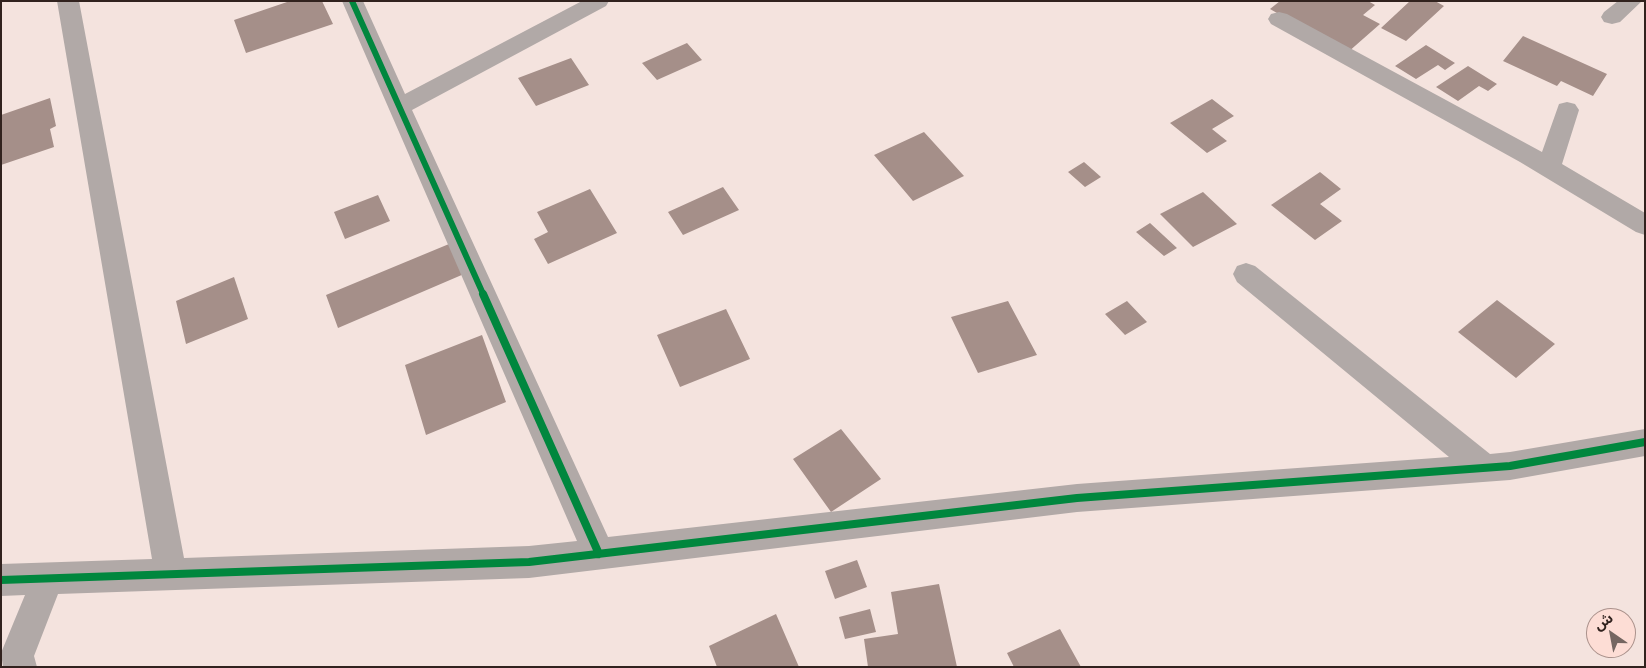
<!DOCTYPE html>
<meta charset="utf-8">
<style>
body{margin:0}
#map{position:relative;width:1646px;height:668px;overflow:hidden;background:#f4e3de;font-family:Mulish,"Noto Sans Arabic",sans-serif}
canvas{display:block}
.frame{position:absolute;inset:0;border:2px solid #31221e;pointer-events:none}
.north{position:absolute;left:1586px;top:608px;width:50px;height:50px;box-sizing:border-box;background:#fdddd5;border:1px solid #ab928c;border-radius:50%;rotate:327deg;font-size:14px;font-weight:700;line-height:20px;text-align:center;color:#31221e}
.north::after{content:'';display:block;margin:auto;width:18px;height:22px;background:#756661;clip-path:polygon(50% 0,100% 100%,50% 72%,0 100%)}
</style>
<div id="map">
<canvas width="1646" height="668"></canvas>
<div class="frame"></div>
<div class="north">ش</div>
</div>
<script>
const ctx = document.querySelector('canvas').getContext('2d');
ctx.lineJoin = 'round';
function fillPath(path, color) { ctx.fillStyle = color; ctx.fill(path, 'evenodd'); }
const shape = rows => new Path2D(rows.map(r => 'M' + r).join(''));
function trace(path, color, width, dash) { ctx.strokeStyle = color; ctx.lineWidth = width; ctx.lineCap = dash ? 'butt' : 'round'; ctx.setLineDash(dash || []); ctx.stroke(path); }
fillPath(shape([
 [290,1,322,1,333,24,246,53,234,20],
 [1280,1,1368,1,1375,5,1363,15,1380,24,1347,53,1270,9],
 [1410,1,1435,1,1444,6,1406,41,1381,28],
 [1523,36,1607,74,1593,96,1561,81,1557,86,1503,61],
 [687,43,702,60,657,80,642,63],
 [1426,45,1455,63,1445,70,1438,65,1416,79,1395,66],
 [571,58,589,85,536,106,518,78],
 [1468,66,1497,84,1488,91,1479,86,1458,101,1436,87],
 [50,98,56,126,50,129,54,147,1,165,1,115],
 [1212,99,1234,116,1212,129,1227,141,1207,153,1170,123],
 [924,132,964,176,913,201,874,155],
 [1084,162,1101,177,1085,187,1068,172],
 [1320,172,1341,189,1320,204,1342,221,1315,240,1271,205],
 [723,187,739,210,683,235,668,212],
 [590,189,617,233,548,264,534,239,548,232,537,212],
 [1203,192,1237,224,1193,247,1160,214],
 [378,195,390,221,345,239,334,212],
 [1150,223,1177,248,1164,256,1136,232],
 [449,244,464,274,338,328,326,295],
 [234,277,248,319,186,344,176,301],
 [1497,300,1555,344,1516,378,1458,332],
 [1008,301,1037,355,978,373,951,317],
 [1127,301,1147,322,1125,335,1105,314],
 [726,309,750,359,680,387,657,335],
 [482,335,506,402,426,435,405,365],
 [841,429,881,479,831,512,793,459],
 [857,560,867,587,835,599,825,571],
 [939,584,957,667,868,667,864,639,898,634,891,592],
 [870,609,876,632,845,639,839,617],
 [776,614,799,667,717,667,709,646],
 [1060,629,1081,667,1014,667,1007,653]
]), '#a58f89');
fillPath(shape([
 [57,1,79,1,184,558,529,546,577,541,342,1,363,1,405,94,582,1,609,1,606,6,412,110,608,537,1077,484,1449,457,1237,282,1233,274,1237,266,1246,263,1255,266,1490,454,1510,452,1645,429,1645,456,1510,480,1077,512,529,578,58,594,34,656,37,667,3,667,1,653,25,595,1,596,1,564,152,559,57,1],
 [1618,1,1642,1,1620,22,1612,24,1604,22,1601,17,1604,12,1618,1],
 [1279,12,1287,14,1542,152,1559,104,1567,102,1575,104,1579,110,1562,164,1645,213,1645,235,1636,232,1520,162,1271,24,1268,19,1271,14,1279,12]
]), '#b1a9a7');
trace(shape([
 [352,1,484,296]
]), '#00873e', 6);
trace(shape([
 [483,294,599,554],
 [1,580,529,562,1077,498,1510,466,1645,442]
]), '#00873e', 8);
</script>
